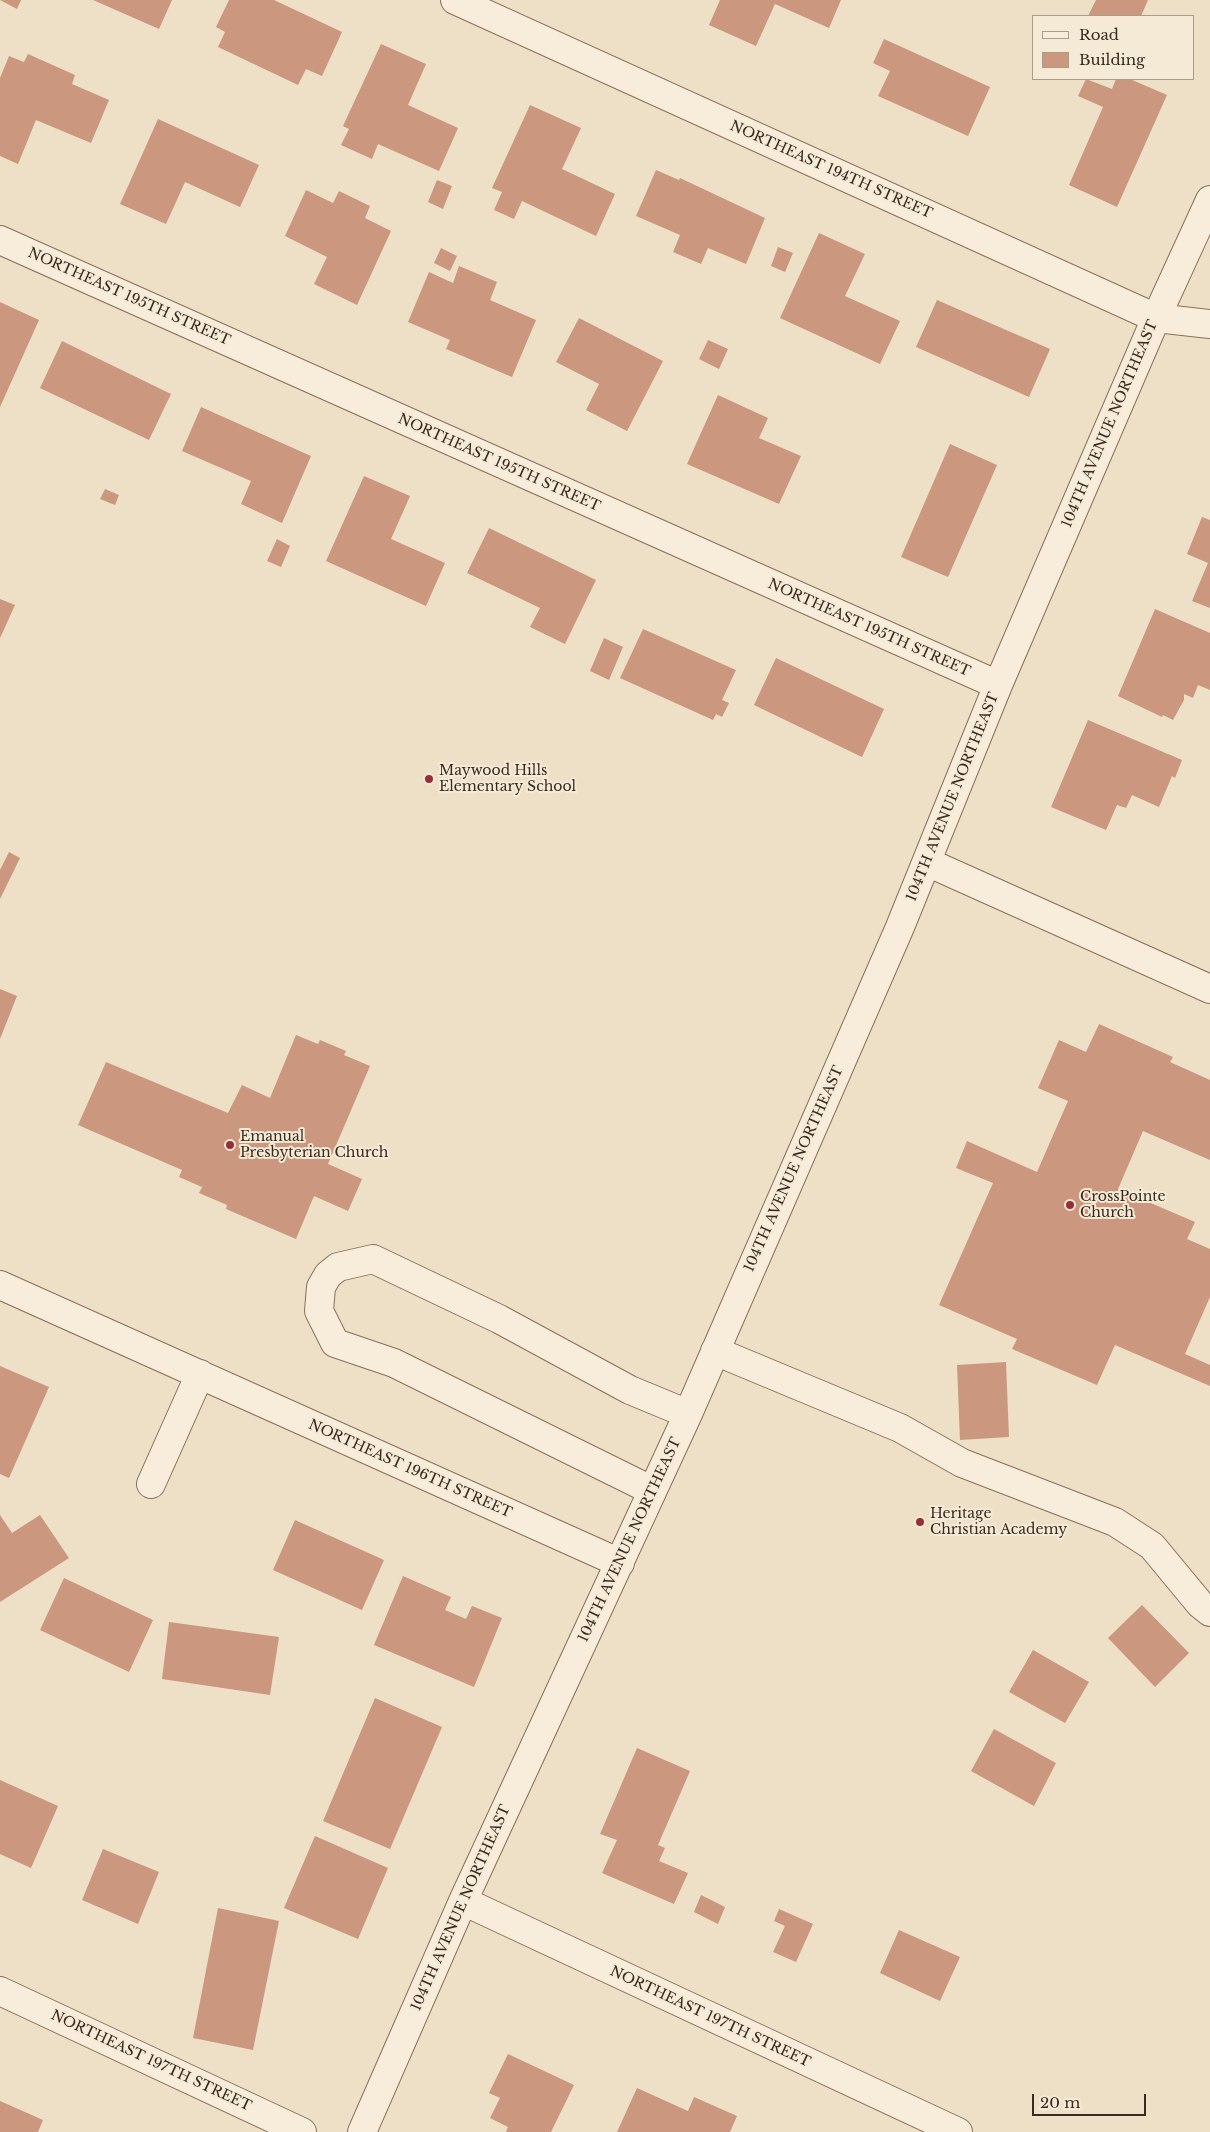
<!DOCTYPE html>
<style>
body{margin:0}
#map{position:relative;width:1210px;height:2132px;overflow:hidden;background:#eedfc7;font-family:"Libre Baskerville",serif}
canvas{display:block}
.legend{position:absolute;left:1032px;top:15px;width:162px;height:65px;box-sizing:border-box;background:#f5ead6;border:1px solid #aa9d8d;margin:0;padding:6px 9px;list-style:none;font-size:15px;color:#392a20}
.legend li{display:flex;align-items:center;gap:10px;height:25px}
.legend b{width:25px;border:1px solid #aa9d8d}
.scale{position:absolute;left:1032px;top:2094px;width:114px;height:22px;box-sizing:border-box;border:2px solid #392a20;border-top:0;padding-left:6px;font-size:15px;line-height:18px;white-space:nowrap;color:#392a20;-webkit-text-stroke:4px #f5ead6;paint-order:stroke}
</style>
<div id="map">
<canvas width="1210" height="2132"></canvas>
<ul class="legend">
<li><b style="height:6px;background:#f8edda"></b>Road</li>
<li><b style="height:14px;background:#cb977e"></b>Building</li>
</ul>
<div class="scale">20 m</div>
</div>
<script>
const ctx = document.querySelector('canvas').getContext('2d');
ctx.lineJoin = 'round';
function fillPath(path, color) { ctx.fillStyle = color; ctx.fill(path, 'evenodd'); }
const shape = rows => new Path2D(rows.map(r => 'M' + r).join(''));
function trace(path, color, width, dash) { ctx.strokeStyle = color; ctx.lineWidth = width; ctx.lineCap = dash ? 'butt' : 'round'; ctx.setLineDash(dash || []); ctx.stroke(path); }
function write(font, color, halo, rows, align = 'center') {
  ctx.font = font + ' "Libre Baskerville",serif'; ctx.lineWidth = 4; ctx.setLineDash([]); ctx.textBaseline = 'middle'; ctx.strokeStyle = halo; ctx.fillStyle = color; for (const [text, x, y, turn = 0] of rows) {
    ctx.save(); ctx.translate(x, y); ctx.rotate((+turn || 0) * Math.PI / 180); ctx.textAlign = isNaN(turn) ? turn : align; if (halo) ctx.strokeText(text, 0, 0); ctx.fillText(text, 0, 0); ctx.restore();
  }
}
fillPath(shape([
 [0,0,21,0,17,9],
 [93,0,172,0,159,29],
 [229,0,274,0,342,32,322,76,306,69,298,85,218,47,225,32,216,27],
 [720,0,841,0,829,28,775,4,756,46,709,25],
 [1096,0,1148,0,1141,16,1088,16],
 [884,39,990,87,968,136,878,96,890,71,873,63],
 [381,44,426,64,408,105,458,128,439,171,378,144,372,159,341,145,349,129,343,126],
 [28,54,75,75,72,84,109,100,91,143,36,120,18,164,0,156,0,78,9,56,24,62],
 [1086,79,1112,89,1116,79,1130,79,1167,95,1117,207,1069,185,1103,107,1078,96],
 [530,105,581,128,562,169,615,194,596,236,522,201,514,219,494,210,502,192,492,188],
 [158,119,259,165,240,207,185,182,166,224,120,204],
 [656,170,679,180,680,178,765,218,746,264,708,248,701,264,673,252,680,235,636,216],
 [437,180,452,186,443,209,428,202],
 [306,190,333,203,339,191,370,206,365,218,391,231,357,305,314,284,327,257,285,236],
 [819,233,865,254,845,296,900,321,880,364,780,318],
 [778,247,793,253,785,272,771,266],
 [441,248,457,256,450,271,434,263],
 [459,266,497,282,490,300,536,320,512,377,446,349,450,340,408,322,429,272,453,283],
 [937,300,1050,349,1029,397,916,347],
 [0,302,39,320,0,407],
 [579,318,663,361,627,431,586,410,599,384,556,362],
 [708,340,728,349,719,369,699,359],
 [62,341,171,394,149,440,40,388],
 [718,395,768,418,759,438,801,456,779,504,687,464],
 [201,407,311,456,282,523,241,504,251,481,182,451],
 [950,444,997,465,948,577,901,557],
 [364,476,410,496,391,539,445,563,426,606,326,561],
 [105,489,119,495,115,505,100,499],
 [1202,517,1210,520,1210,608,1192,601,1208,563,1187,554],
 [489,528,596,580,565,644,530,627,540,608,467,573],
 [277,539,290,546,281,567,267,561],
 [0,599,15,605,0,638],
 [1155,609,1210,633,1210,690,1198,685,1193,698,1184,694,1184,700,1173,720,1163,715,1162,717,1118,696],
 [643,629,736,670,722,700,729,703,722,717,716,714,713,720,620,678],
 [604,638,623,647,609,680,590,671],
 [776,658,884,709,862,757,754,705],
 [1088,720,1182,760,1175,778,1172,776,1159,807,1132,795,1126,808,1117,805,1106,830,1051,807],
 [9,852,20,858,0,899,0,870],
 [0,989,17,996,0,1039],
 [1099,1024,1173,1057,1170,1062,1210,1080,1210,1160,1143,1131,1118,1189,1195,1222,1187,1239,1210,1249,1210,1297,1185,1354,1210,1365,1210,1386,1115,1345,1097,1385,1012,1349,1017,1339,939,1305,993,1183,956,1168,967,1141,1037,1172,1068,1101,1038,1088,1059,1040,1086,1052],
 [296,1035,318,1044,320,1040,346,1051,344,1055,370,1066,328,1164,362,1179,348,1211,314,1196,296,1239,226,1209,227,1205,199,1193,202,1187,179,1177,182,1170,78,1125,106,1062,228,1113,242,1085,270,1098],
 [1006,1362,1009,1437,960,1440,957,1365],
 [0,1366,49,1387,9,1478,0,1474],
 [0,1515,12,1533,40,1515,69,1558,0,1602],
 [295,1520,384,1560,362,1610,273,1570],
 [403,1576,451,1597,445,1610,466,1619,472,1606,502,1618,474,1687,374,1645],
 [64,1578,153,1620,129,1672,40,1630],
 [1142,1605,1189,1653,1155,1687,1108,1638],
 [169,1622,279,1637,270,1695,162,1679],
 [1033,1650,1089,1682,1065,1723,1009,1692],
 [375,1698,442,1727,390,1849,323,1821],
 [994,1729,1056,1763,1034,1806,971,1771],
 [637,1748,690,1771,658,1845,665,1848,659,1861,688,1873,674,1904,602,1873,617,1840,600,1834],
 [0,1780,58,1806,31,1868,0,1854],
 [315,1836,388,1868,358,1939,284,1908],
 [103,1849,159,1872,138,1924,82,1900],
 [701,1895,725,1907,718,1924,694,1912],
 [218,1908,279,1921,253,2050,193,2038],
 [779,1909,813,1924,796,1962,773,1952,785,1926,774,1921],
 [899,1930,960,1957,940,2001,880,1973],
 [508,2054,574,2085,551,2132,506,2132,508,2127,490,2118,500,2098,489,2093],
 [637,2088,688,2111,694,2097,737,2116,730,2132,617,2132],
 [0,2101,43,2120,38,2132,0,2132]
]), '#cb977e');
const minor = shape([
 [455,0,1156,318,1210,324],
 [0,240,998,685],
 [927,862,1210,989],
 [0,1285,620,1563],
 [715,1351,900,1428,962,1463,1115,1522,1152,1546,1200,1604,1210,1612],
 [151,1484,200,1374],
 [651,1490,394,1363,335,1343,319,1311,321,1287,328,1275,338,1267,373,1259,499,1319,630,1390,688,1414],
 [463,1901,958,2132],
 [0,1991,302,2132],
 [362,2132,463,1901,688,1414,900,927,998,685,1156,318,1210,200]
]);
trace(minor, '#89705c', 30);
trace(minor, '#f8edda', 28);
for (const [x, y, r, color] of [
 [429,779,5,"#972e37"],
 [230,1145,5,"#972e37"],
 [1070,1205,5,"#972e37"],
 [920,1522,5,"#972e37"]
]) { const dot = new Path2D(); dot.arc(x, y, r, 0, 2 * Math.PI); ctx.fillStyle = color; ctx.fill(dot); trace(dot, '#f5ead6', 2); }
write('14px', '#392a20', '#f5ead6', [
 ["NORTHEAST 194TH STREET",831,170,24],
 ["NORTHEAST 195TH STREET",129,297,24],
 ["104TH AVENUE NORTHEAST",1110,424,-67],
 ["NORTHEAST 195TH STREET",499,463,24],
 ["NORTHEAST 195TH STREET",869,628,24],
 ["104TH AVENUE NORTHEAST",953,797,-68],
 ["104TH AVENUE NORTHEAST",794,1169,-66],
 ["NORTHEAST 196TH STREET",410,1469,24],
 ["104TH AVENUE NORTHEAST",630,1540,-65],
 ["104TH AVENUE NORTHEAST",461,1908,-66],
 ["NORTHEAST 197TH STREET",710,2017,25],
 ["NORTHEAST 197TH STREET",151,2061,25]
]);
write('14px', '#392a20', '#f5ead6', [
 ["Maywood Hills",439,771],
 ["Elementary School",439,787],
 ["Emanual",240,1137],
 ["Presbyterian Church",240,1153],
 ["CrossPointe",1080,1197],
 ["Church",1080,1213],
 ["Heritage",930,1514],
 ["Christian Academy",930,1530]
], 'left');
</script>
